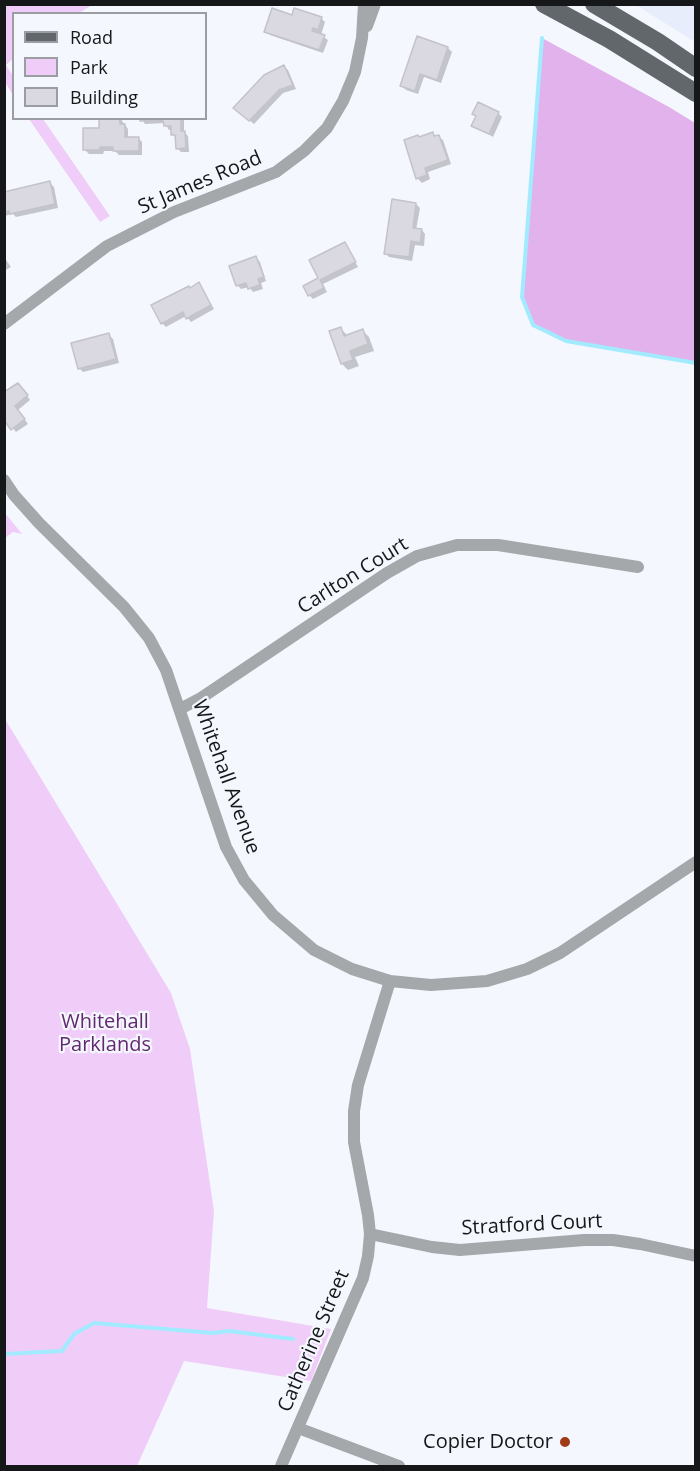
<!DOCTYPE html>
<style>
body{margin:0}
#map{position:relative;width:700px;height:1471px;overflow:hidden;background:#f4f7fe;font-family:"Open Sans",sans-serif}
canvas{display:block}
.frame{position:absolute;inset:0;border:6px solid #161719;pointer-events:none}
.legend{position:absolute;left:12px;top:12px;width:195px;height:108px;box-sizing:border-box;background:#f4f7fe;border:2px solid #9b9da2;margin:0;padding:8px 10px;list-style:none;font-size:18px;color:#161719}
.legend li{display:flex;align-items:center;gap:12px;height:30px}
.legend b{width:30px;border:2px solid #9b9da2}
</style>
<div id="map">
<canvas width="700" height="1471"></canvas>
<div class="frame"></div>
<ul class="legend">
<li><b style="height:8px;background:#62676b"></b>Road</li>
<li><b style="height:16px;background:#f0cdf8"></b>Park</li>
<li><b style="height:16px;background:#dad9e1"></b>Building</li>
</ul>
</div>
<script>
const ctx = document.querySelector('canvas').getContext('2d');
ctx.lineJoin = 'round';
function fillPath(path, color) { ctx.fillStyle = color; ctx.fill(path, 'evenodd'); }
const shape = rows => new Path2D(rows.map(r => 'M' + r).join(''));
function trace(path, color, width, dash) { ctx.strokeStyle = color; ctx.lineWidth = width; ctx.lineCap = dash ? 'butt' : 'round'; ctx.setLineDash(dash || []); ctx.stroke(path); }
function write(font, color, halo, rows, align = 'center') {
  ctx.font = font + ' "Open Sans",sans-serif'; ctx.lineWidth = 4.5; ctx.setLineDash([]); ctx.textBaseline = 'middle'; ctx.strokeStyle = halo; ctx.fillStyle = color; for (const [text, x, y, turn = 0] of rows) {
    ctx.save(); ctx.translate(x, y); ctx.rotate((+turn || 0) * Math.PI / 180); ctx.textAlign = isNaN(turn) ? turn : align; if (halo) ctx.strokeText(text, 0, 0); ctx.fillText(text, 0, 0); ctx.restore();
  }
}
fillPath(shape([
 [636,5,695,5,695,42]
]), '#e7edfb');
fillPath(shape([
 [4,5,92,5,79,13,14,14,13,59,6,65,13,76,13,95,5,82],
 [29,119,43,119,110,216,100,222],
 [4,513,5,513,22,534,13,532,5,538],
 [5,719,171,993,190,1049,214,1211,207,1308,331,1329,311,1381,184,1361,137,1466,5,1466]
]), '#f0cdf8');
fillPath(shape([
 [542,38,669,107,695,123,695,363,566,341,533,325,522,297]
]), '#e2b2ed');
fillPath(shape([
 [295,10,322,19,325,22,321,35,328,40,323,53,270,35,266,31,293,16],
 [448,48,452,52,441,83,424,77,418,94,406,90,402,86],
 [284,67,288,70,296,89,283,93,254,124,239,112],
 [478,104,498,113,502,117,493,137,473,125,477,117,473,114],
 [100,118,120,118,128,129,128,138,138,138,142,142,142,155,119,155,115,151,104,151,103,154,89,154,85,150,100,129],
 [141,118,184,118,184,132,188,136,189,152,181,152,177,148,177,138,173,134,173,130,169,130,165,123,145,124],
 [433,134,443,140,451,164,428,172,430,179,422,183,418,179,406,141],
 [50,183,54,187,58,208,16,217,13,214,4,216,4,193],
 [416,204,420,208,416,230,422,230,425,234,424,246,415,245,412,261,389,257,385,253],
 [345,244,358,267,323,284,327,292,313,299,309,295],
 [4,257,11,267,4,271],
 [256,258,260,262,266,281,261,283,263,289,253,292,249,287,241,289,237,285],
 [199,284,214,309,191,322,186,316,166,327,162,323,190,289],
 [341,329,348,336,363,331,369,337,374,351,355,357,359,366,348,370,342,364],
 [109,335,113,339,119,363,83,372,79,368],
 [22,388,30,400,18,410,28,424,16,432,4,417]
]), '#0003');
trace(shape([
 [542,38,522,297,533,325,566,341,696,363],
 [4,1354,62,1351,74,1334,94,1323,213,1333,229,1331,293,1339]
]), '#a2ebff', 4);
const building = shape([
 [272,8,292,15,294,8,322,17,318,30,313,28,312,31,325,35,319,50,264,32,272,8],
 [417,36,448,47,437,80,420,74,415,91,400,86,417,36],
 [284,65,293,85,279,90,249,121,233,108,264,75,284,65],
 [478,102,499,112,489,134,471,126,476,116,472,114,478,102],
 [99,118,120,118,120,124,125,124,125,137,139,137,139,151,113,151,113,147,100,147,99,150,83,150,83,128,99,128,99,118],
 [140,118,181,118,181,131,185,131,186,148,176,149,175,135,171,135,171,126,164,126,163,120,140,121,140,118],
 [433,132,434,136,439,135,448,160,425,168,427,175,416,179,404,140,418,135,419,137,433,132],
 [50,181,55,204,10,214,9,211,4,212,4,192,50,181],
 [392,199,416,203,413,228,422,229,420,243,411,241,409,257,384,254,392,199],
 [345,242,356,262,320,280,324,288,308,296,303,286,318,278,309,260,345,242],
 [256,256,264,277,258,279,260,285,248,289,246,283,236,286,229,266,256,256],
 [199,282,211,305,186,319,183,312,161,324,151,305,189,286,190,288,199,282],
 [341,327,344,336,363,329,368,344,350,351,353,360,341,364,329,331,341,327],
 [109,333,116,359,78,369,71,343,109,333],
 [18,383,28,395,15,406,25,419,11,430,4,420,4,392,18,383]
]);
fillPath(building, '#dad9e1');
trace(building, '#c4c2ca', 1.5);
trace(shape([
 [367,26,375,4],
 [4,324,107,246,174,212,276,172,304,151,327,128,343,101,355,72,362,38,364,4],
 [4,480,14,495,39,523,124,607,149,638,166,670,226,847,244,880,273,915,314,950,352,969,390,981,431,985,487,981,527,969,560,953,696,862],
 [180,709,201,698,387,573,417,556,457,545,498,545,638,567],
 [370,1234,432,1247,460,1250,584,1240,613,1240,640,1244,696,1256],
 [298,1428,399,1466],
 [281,1466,363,1278,368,1256,370,1234,368,1215,354,1142,354,1111,358,1085,390,981]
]), '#a5a8aa', 12);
trace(shape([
 [544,4,609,39,696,93],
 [594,4,658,42,696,68]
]), '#62676b', 18);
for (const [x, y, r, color] of [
 [565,1442,6,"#a13a18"]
]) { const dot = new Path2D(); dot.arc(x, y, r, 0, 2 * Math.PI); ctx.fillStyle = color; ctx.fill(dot); trace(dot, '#f4f7fe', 2); }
write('20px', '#161719', '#f4f7fe', [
 ["St James Road",200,183,-23],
 ["Carlton Court",353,576,-32],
 ["Whitehall Avenue",226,777,70],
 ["Stratford Court",532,1225,-3],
 ["Catherine Street",314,1341,-67]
]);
write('20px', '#62296f', '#f4f7fe', [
 ["Whitehall",105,1022],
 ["Parklands",105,1045]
]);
write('20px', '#161719', '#f4f7fe', [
 ["Copier Doctor",553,1442]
], 'right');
</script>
